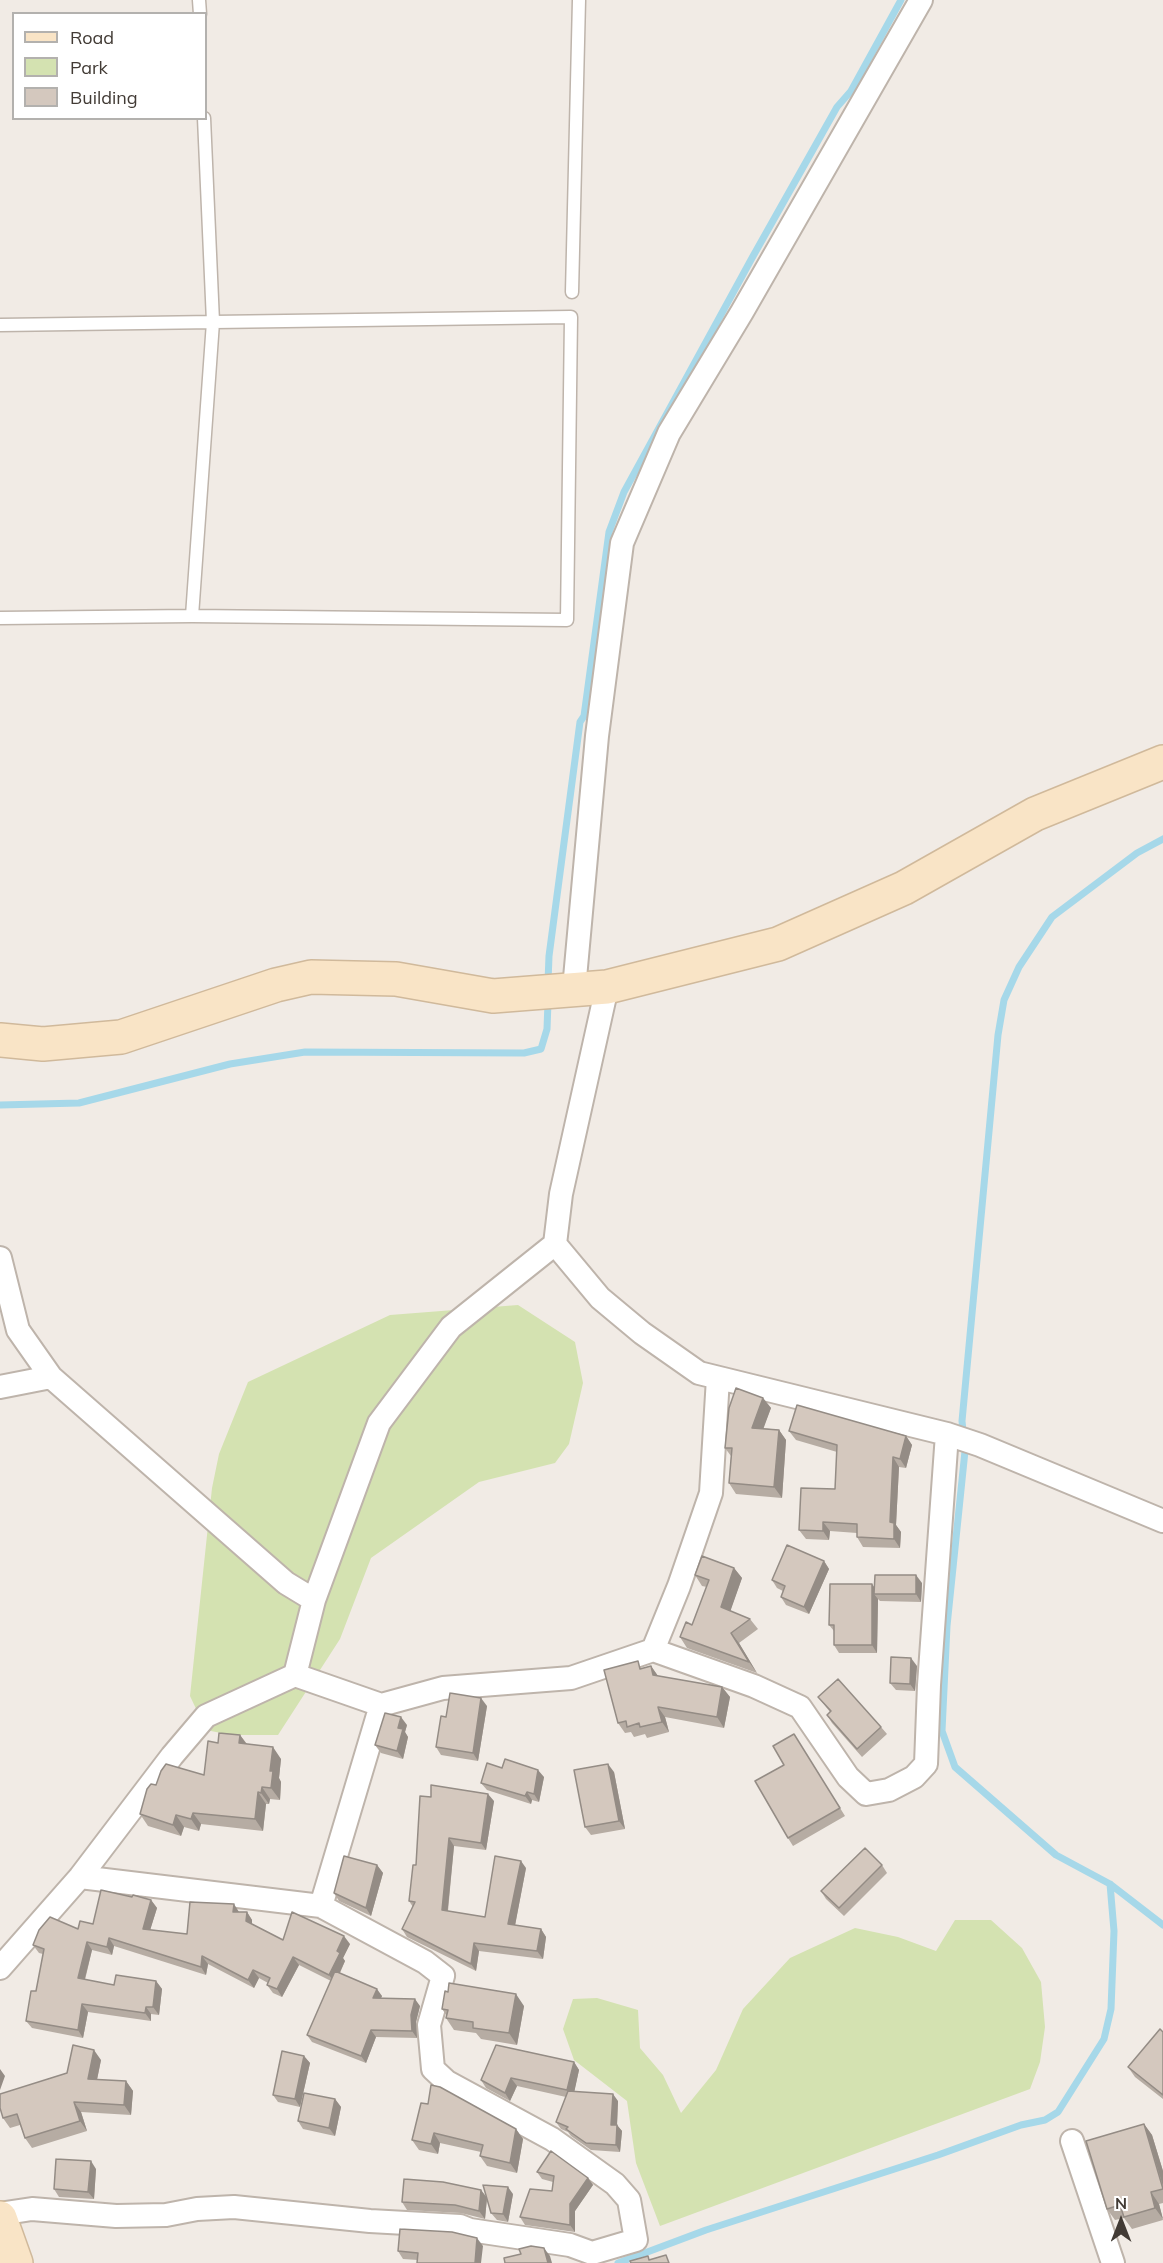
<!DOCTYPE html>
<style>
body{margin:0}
#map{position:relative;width:1163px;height:2263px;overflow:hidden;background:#f1ebe5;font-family:Mulish,sans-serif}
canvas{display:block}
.legend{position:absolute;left:12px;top:12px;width:195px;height:108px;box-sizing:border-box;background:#fff;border:2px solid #b3b1ae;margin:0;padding:8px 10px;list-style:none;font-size:18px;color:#423b35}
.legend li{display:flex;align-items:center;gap:12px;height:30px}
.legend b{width:30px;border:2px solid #b3b1ae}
.north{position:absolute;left:1091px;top:2191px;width:60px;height:60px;-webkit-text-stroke:4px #fff;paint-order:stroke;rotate:0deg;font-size:16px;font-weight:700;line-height:24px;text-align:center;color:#423b35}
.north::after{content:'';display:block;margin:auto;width:21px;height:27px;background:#423b35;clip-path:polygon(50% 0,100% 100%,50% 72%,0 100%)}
</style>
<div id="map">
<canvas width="1163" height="2263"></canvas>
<ul class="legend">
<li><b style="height:8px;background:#f9e4c6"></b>Road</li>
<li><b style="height:16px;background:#d4e2b1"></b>Park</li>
<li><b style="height:16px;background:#d4c8be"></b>Building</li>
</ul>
<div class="north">N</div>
</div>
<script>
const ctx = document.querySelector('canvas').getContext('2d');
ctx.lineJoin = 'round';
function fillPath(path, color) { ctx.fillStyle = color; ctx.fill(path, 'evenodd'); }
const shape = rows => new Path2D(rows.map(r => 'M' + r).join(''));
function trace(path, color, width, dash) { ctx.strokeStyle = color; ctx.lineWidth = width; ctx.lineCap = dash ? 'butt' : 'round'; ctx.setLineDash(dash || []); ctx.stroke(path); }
fillPath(shape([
 [518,1305,575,1342,583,1383,569,1444,555,1463,479,1482,371,1558,340,1639,278,1735,231,1735,206,1730,190,1696,212,1488,219,1454,248,1382,390,1315],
 [955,1920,991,1920,1022,1948,1041,1982,1045,2027,1040,2062,1030,2089,660,2226,636,2163,627,2101,574,2060,563,2029,573,1999,597,1998,638,2010,640,2048,663,2075,681,2113,716,2070,743,2009,790,1958,855,1928,898,1937,936,1951]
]), '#d4e2b1');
trace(shape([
 [1163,839,1137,853,1052,917,1019,967,1004,1000,998,1035,962,1421,965,1451,947,1626,942,1731,955,1767,1056,1855,1110,1884,1163,1925],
 [548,982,549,956,580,722,584,716,609,532,624,492,752,258,837,107,851,91,901,0],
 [0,1105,79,1103,230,1064,305,1052,524,1053,541,1049,547,1029,548,1002],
 [618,2263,706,2230,938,2155,1021,2125,1045,2120,1058,2112,1104,2039,1111,2009,1114,1931,1110,1884]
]), '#a6d8e9', 7);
const lane = shape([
 [199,0,200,14],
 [572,292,579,0],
 [0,325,571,317,567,620,192,616,0,618],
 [192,616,213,322,204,118]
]);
const street = shape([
 [574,989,597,736,622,543,669,433,742,312,921,0],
 [555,1244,600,1298,642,1333,699,1373,947,1434,980,1445,1163,1521],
 [0,1258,18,1330,51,1377,286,1583,314,1600],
 [0,1387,51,1377],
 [653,1650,679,1586,711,1493,718,1378],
 [295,1675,381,1705,443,1688,571,1678,653,1650,754,1686,800,1707,848,1777,866,1794,889,1790,914,1777,926,1764,929,1685,947,1434],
 [321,1906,381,1705],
 [0,1968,80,1877,172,1756,206,1716,295,1675,314,1600,379,1423,451,1327,555,1244,561,1194,607,987],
 [1072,2141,1113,2263],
 [0,2214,32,2209,116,2216,166,2215,197,2209,234,2207,370,2221,460,2226,470,2230,570,2245,592,2253,636,2240,629,2200,615,2184,552,2139,447,2082,433,2069,429,2025,443,1976,425,1962,321,1906,80,1877]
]);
const secondary = shape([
 [0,1040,43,1044,121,1037,276,985,311,977,396,979,493,996,607,987,778,944,904,888,1035,814,1163,762],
 [0,2218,16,2263]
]);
trace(lane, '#beb4ab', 15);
trace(street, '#beb4ab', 26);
trace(secondary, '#d0b99b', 36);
trace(lane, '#fff', 12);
trace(street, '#fff', 22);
trace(secondary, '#f9e4c6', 33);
fillPath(shape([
 [763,1398,771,1408,763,1428,779,1430,786,1440,782,1498,736,1494,729,1483,731,1456,725,1448],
 [789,1431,906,1436,912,1445,906,1468,899,1467,896,1525,901,1532,900,1548,863,1547,857,1537,857,1533,830,1531,829,1540,806,1539,799,1530,835,1489,837,1452,796,1440],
 [824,1561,829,1569,809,1614,786,1605,781,1597,783,1591,777,1588,772,1580],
 [734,1568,742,1578,730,1611,750,1619,758,1629,739,1643,757,1673,687,1648,680,1637,692,1625,707,1587,702,1586,695,1575],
 [922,1583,921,1602,880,1601,878,1599,877,1653,839,1653,834,1645,834,1631,829,1625,874,1587],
 [651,1666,658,1676,722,1687,730,1697,724,1728,665,1717,669,1732,647,1738,645,1734,634,1737,631,1732,625,1733,618,1723,643,1668],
 [917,1666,915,1691,896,1690,890,1683],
 [818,1697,881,1727,887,1734,862,1757,832,1723,827,1715,830,1712],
 [487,1706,478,1761,441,1755,436,1747,446,1717],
 [407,1725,405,1732,408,1737,403,1759,381,1753,375,1745],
 [240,1735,247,1744,281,1759,279,1778,281,1782,280,1800,270,1799,269,1804,266,1804,263,1831,201,1824,199,1831,184,1827,181,1836,148,1826,140,1814,156,1785,204,1775,218,1743],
 [799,1742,845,1816,793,1846,788,1838,784,1765],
 [502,1768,544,1777,539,1802,532,1800,531,1804,487,1790,481,1783],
 [614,1772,625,1829,591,1835,585,1827],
 [431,1797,494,1801,486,1850,454,1846,448,1911,485,1917,526,1868,515,1925,541,1929,546,1937,543,1959,479,1951,476,1971,407,1937,402,1929,413,1907,409,1901],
 [377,1865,383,1873,371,1916,339,1901,334,1893],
 [882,1865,887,1873,844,1916,826,1899,821,1891],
 [132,1897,151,1900,157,1908,150,1930,187,1934,239,1912,247,1912,252,1920,252,1924,283,1940,350,1944,343,1958,345,1961,340,1973,382,1996,381,1998,420,2006,416,2022,417,2038,376,2037,366,2063,312,2042,307,2035,331,1981,299,1965,282,1997,273,1993,267,1985,268,1983,259,1978,254,1988,208,1964,206,1975,114,1946,112,1955,92,1950,85,1980,114,1985,156,1981,162,1989,159,2015,151,2014,151,2021,88,2012,83,2038,32,2028,26,2021,36,1991,43,1954,39,1953,33,1945,93,1924],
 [524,2006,517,2045,481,2039,476,2033,454,2030,446,2018,447,2016,442,2009],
 [1163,2032,1163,2099,1135,2077,1128,2067],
 [304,2056,310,2063,300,2107,278,2102,273,2095],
 [101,2060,97,2080,126,2081,133,2091,131,2115,81,2112,87,2131,32,2148,25,2138,20,2125,10,2128,3,2118,67,2073],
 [574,2062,579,2070,574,2092,618,2101,617,2125,622,2131,620,2152,591,2150,571,2136,568,2132,561,2129,556,2122,566,2097,517,2086,510,2101,486,2088,481,2080],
 [335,2099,341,2107,335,2136,303,2129,298,2121],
 [421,2103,516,2129,523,2139,517,2173,487,2166,480,2156,481,2152,440,2143,438,2154,419,2150,412,2140],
 [1144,2124,1152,2135,1163,2171,1163,2203,1159,2204,1163,2220,1132,2229,1124,2218,1115,2220,1107,2209],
 [96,2169,94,2199,59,2197,54,2189],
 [537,2172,588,2178,593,2185,575,2211,575,2232,525,2225,520,2217,552,2191,553,2182,542,2179],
 [481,2190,487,2198,485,2219,461,2213,407,2210,402,2202],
 [513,2194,508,2222,497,2220,491,2213],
 [483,2246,418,2260,403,2259,398,2251]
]), '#b6aca3');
fillPath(shape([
 [763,1398,771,1408,760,1438,752,1428],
 [779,1430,786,1440,782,1498,774,1487],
 [906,1436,912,1445,906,1468,900,1459],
 [893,1457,899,1467,896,1525,901,1532,900,1548,894,1539,890,1522],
 [823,1522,830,1531,829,1540,823,1531],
 [824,1561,829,1569,809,1614,804,1607],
 [734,1568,742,1578,728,1618,721,1607],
 [916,1575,922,1583,921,1602,916,1594],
 [872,1584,878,1592,874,1594,878,1599,877,1653,872,1645],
 [731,1633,739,1643,757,1673,749,1662],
 [911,1658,917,1666,915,1691,910,1684],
 [651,1666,658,1676,653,1675],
 [722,1687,730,1697,724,1728,717,1717],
 [481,1698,487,1706,478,1761,473,1753],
 [658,1707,665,1717,669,1732,662,1722],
 [401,1717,407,1725,405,1732,408,1737,403,1759,397,1751,398,1728],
 [240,1735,248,1746,239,1743],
 [273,1747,281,1759,279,1778,281,1782,280,1800,271,1788,270,1771],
 [608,1764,614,1772,625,1829,619,1821],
 [538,1770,544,1777,539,1802,534,1794],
 [262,1787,270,1799,269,1804,261,1793],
 [258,1792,266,1804,263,1831,255,1819],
 [527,1792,532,1800,531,1804,525,1796],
 [488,1794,494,1801,486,1850,481,1843],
 [193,1813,201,1824,199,1831,191,1819],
 [176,1815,184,1827,181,1836,173,1825],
 [449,1838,454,1846,447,1917,442,1910],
 [521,1861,526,1868,514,1931,508,1924],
 [377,1865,383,1873,371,1916,366,1908],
 [151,1900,157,1908,148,1937,143,1929],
 [234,1904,239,1912,233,1912],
 [247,1912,252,1920,252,1929,246,1921],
 [541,1929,546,1937,543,1959,537,1951],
 [344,1936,350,1944,343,1958,345,1961,335,1983,329,1975,337,1951],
 [109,1938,114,1946,112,1955,107,1947],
 [87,1942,92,1950,83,1986,78,1978],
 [474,1943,479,1951,476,1971,471,1964],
 [202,1956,208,1964,206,1975,201,1967],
 [293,1957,299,1965,282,1997,277,1989],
 [253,1970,259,1978,254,1988,248,1980],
 [156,1981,162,1989,159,2015,153,2007],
 [377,1989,382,1996,378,2005,373,1998],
 [516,1994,524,2006,517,2045,509,2033],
 [415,1999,420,2006,416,2022,417,2038,412,2031,411,2015],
 [82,2004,88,2012,83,2038,78,2030],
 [146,2007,151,2014,151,2021,145,2013],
 [371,2030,376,2037,366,2063,361,2056],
 [94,2050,101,2060,95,2089,88,2079],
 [304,2056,310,2063,300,2107,295,2099],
 [574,2062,579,2070,573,2098,567,2090],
 [0,2069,5,2076,0,2090],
 [511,2078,517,2086,510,2101,505,2093],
 [126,2081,133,2091,131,2115,124,2105],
 [613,2094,618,2101,617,2125,622,2131,620,2152,616,2145,611,2125],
 [335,2099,341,2107,335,2136,329,2128],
 [74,2102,81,2112,87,2131,80,2121],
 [1144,2124,1152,2135,1163,2171,1163,2186],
 [516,2129,523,2139,517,2173,510,2163],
 [434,2133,440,2143,438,2154,431,2144],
 [91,2161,96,2169,94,2199,88,2192],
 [588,2178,593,2185,575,2211,575,2232,570,2225,570,2204],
 [508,2187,513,2194,508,2222,503,2214],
 [481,2190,487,2198,485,2219,479,2211],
 [1151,2192,1159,2204,1163,2219,1155,2208],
 [477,2238,483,2246,481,2263,475,2263],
 [544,2248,550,2256,552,2263,548,2263]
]), '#948c85');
const building = shape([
 [736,1388,763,1398,752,1428,779,1430,774,1487,729,1483,732,1448,725,1448,729,1408,736,1388],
 [797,1405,906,1436,900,1459,893,1457,890,1522,894,1523,894,1539,857,1537,857,1524,823,1522,823,1531,799,1530,801,1488,835,1489,837,1445,789,1431,797,1405],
 [787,1545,824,1561,804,1607,781,1597,785,1586,772,1580,787,1545],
 [702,1556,734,1568,721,1607,750,1619,731,1633,749,1662,680,1637,686,1622,692,1625,709,1580,695,1575,702,1556],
 [875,1575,916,1575,916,1594,874,1594,875,1575],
 [830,1584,872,1584,872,1645,834,1645,834,1625,829,1625,830,1584],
 [891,1657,911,1658,910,1684,890,1683,891,1657],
 [638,1661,640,1669,651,1666,653,1675,722,1687,717,1717,658,1707,662,1722,640,1727,639,1723,627,1727,626,1721,618,1723,604,1670,638,1661],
 [838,1679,881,1727,857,1749,827,1715,831,1711,818,1697,838,1679],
 [450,1693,481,1698,473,1753,436,1747,441,1716,446,1717,450,1693],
 [385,1713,401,1717,398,1728,403,1729,397,1751,375,1745,385,1713],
 [219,1733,240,1735,239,1743,273,1747,270,1771,273,1771,271,1788,262,1787,261,1793,258,1792,255,1819,193,1813,191,1819,176,1815,173,1825,140,1814,147,1789,151,1784,156,1785,161,1771,166,1764,204,1775,208,1741,218,1743,219,1733],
 [794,1734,840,1808,788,1838,755,1781,784,1765,773,1746,794,1734],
 [505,1759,538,1770,534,1794,527,1792,525,1796,481,1783,487,1763,502,1768,505,1759],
 [608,1764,619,1821,585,1827,574,1770,608,1764],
 [431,1785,488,1794,481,1843,449,1838,442,1910,485,1917,495,1856,521,1861,508,1924,541,1929,537,1951,474,1943,471,1964,402,1929,415,1902,409,1901,413,1865,416,1865,420,1796,431,1797,431,1785],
 [865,1848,882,1865,839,1908,821,1891,865,1848],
 [344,1856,377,1865,366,1908,334,1893,344,1856],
 [101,1890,132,1897,133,1895,151,1900,143,1929,187,1934,190,1902,234,1904,233,1912,247,1912,246,1921,283,1940,292,1912,344,1936,337,1951,340,1953,329,1975,293,1957,277,1989,267,1985,270,1978,253,1970,248,1980,202,1956,201,1967,109,1938,107,1947,87,1942,78,1978,114,1985,116,1975,156,1981,153,2007,146,2007,145,2013,82,2004,78,2030,26,2021,31,1991,36,1991,44,1949,33,1945,39,1930,50,1917,78,1929,80,1921,93,1924,101,1890],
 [335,1971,377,1989,373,1998,415,1999,411,2015,412,2031,371,2030,361,2056,307,2035,335,1971],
 [449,1983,516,1994,509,2033,473,2028,473,2022,446,2018,448,2010,442,2009,445,1991,448,1992,449,1983],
 [1160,2029,1163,2032,1163,2095,1128,2067,1160,2029],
 [73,2045,94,2050,88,2079,126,2081,124,2105,74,2102,80,2121,25,2138,17,2114,3,2118,0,2108,0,2094,67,2073,73,2045],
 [496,2045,574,2062,567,2090,511,2078,505,2093,481,2080,496,2045],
 [282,2051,304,2056,295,2099,273,2095,282,2051],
 [431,2085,440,2087,516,2129,510,2163,480,2156,483,2145,434,2133,431,2144,412,2140,421,2103,428,2104,431,2085],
 [568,2091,613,2094,611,2125,617,2125,616,2145,586,2143,566,2129,568,2127,556,2122,568,2091],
 [304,2093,335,2099,329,2128,298,2121,304,2093],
 [1144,2124,1163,2189,1151,2192,1155,2208,1124,2217,1120,2205,1107,2209,1086,2141,1144,2124],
 [551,2151,588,2178,570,2204,570,2225,520,2217,530,2189,552,2191,554,2176,537,2172,551,2151],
 [56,2159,91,2161,88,2192,54,2189,56,2159],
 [404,2179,443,2182,481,2190,479,2211,455,2205,402,2202,404,2179],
 [483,2185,508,2187,503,2214,491,2213,483,2185],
 [400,2229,452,2232,477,2238,475,2263,417,2263,418,2253,398,2251,400,2229],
 [531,2246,544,2248,548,2263,505,2263,504,2258,521,2254,519,2249,531,2246],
 [666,2255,669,2263,631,2263,630,2261,648,2256,649,2260,666,2255]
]);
fillPath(building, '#d4c8be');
trace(building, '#948c85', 1.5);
</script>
